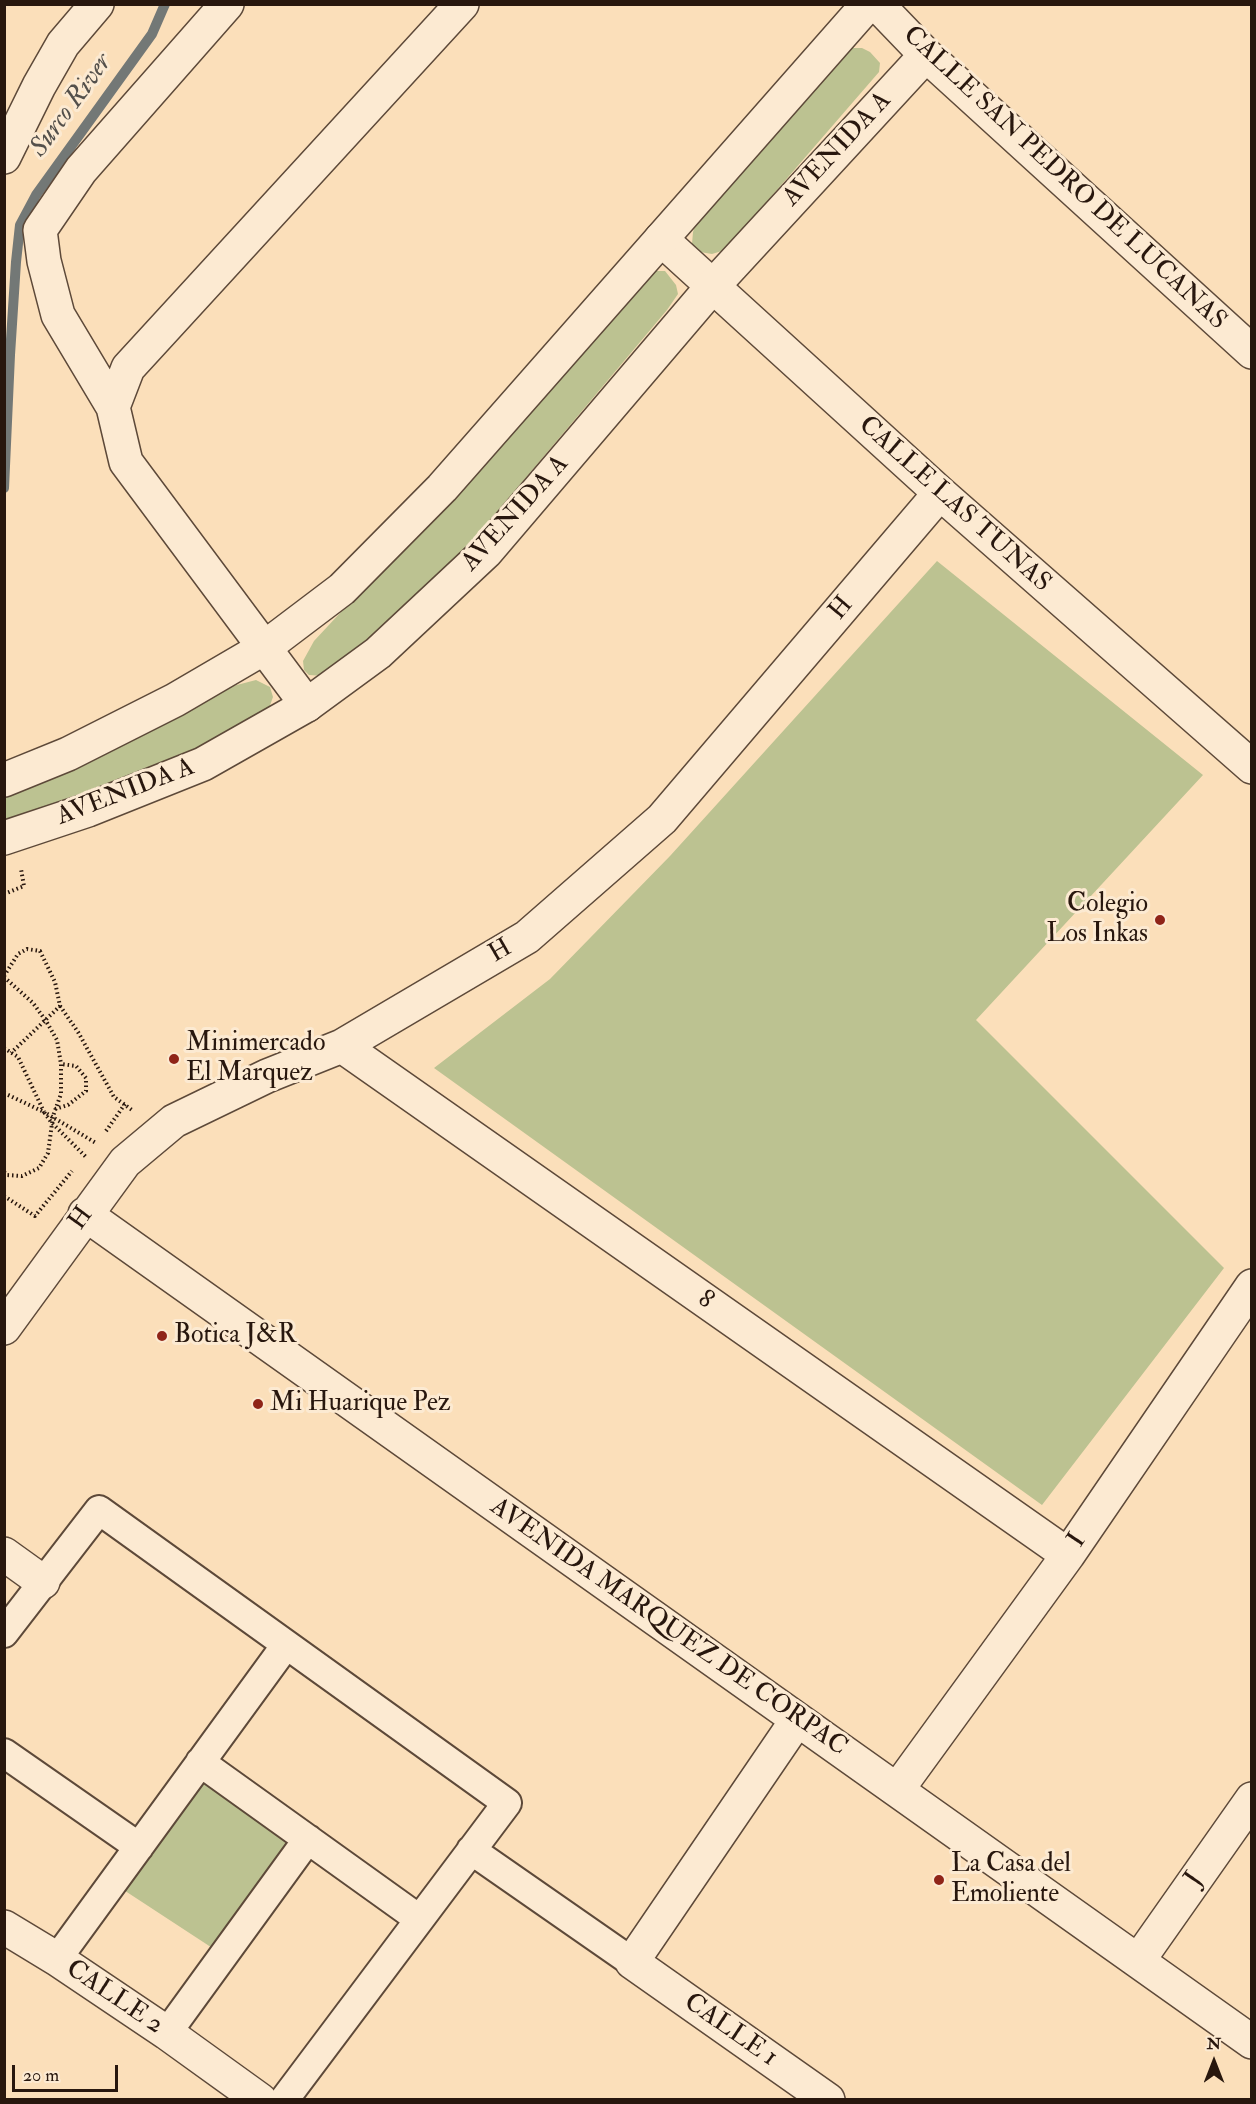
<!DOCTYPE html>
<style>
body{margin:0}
#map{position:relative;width:1256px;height:2104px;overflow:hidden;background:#fbdfba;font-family:"IM FELL Double Pica",serif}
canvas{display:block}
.frame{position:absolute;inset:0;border:6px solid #28170e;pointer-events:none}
.north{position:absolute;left:1184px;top:2032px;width:60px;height:60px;-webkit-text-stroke:4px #fcead2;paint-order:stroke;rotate:0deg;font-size:16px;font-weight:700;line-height:24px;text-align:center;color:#28170e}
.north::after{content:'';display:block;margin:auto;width:21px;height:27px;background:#28170e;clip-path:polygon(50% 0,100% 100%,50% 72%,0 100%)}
.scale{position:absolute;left:12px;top:2065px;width:106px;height:27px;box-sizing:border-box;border:3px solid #28170e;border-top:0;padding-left:8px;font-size:18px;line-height:21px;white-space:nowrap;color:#28170e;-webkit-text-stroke:4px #fcead2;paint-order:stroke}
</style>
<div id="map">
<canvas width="1256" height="2104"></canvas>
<div class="frame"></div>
<div class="north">N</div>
<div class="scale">20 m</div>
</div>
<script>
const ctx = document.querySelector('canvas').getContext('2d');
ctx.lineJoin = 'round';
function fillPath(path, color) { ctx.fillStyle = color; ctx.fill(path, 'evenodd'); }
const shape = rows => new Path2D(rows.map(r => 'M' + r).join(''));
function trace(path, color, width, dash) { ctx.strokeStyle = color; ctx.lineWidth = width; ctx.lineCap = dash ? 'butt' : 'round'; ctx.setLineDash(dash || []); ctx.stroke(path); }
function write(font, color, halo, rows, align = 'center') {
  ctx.font = font + ' "IM FELL Double Pica",serif'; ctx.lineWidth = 6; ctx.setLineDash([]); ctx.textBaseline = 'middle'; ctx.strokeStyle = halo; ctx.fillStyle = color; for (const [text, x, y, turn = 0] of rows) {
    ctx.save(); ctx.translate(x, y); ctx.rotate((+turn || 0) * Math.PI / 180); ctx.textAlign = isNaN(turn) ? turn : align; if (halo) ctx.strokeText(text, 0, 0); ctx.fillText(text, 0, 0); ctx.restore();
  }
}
fillPath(shape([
 [849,48,862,48,870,52,880,63,879,72,725,250,712,254,700,252,692,244,693,232,698,217],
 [650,271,665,271,676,285,678,294,667,310,438,582,330,673,324,676,309,675,304,670,303,661,314,641,422,525],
 [937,561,1203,775,976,1020,1224,1268,1042,1505,434,1068,550,979,670,856],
 [256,680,270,687,273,697,268,711,261,719,145,773,5,828,4,793,233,686],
 [200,1762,308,1839,223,1955,113,1883]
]), '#bcc291');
trace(shape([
 [4,488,10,355,16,262,20,225,36,195,152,34,165,4]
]), '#737876', 10);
const pedestrian = shape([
 [4,1633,99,1510,507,1803,284,2100],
 [4,1753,139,1847],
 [200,1762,419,1919],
 [471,1850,632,1962],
 [57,1959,286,1645],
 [167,2033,308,1839]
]);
const minor = shape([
 [227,4,81,170,40,230,44,261,58,315,113,407,126,462,307,705],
 [4,157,39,86,63,44,97,4],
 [661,239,940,493,1252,767],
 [113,407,128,368,462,4],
 [342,1046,1068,1555],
 [85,1214,1252,2042],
 [4,1328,125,1162,174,1121,267,1076,342,1046,527,937,662,819,940,493],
 [4,1554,43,1582],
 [797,1720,632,1962,828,2100],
 [897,1790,1068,1555,1252,1286],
 [4,1927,57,1959,167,2033,260,2100],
 [1138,1961,1252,1799]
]);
const tertiary = shape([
 [877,4,926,55,1252,352],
 [4,780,68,754,175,700,264,648,342,589,442,488,868,4],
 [4,838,88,810,203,764,307,705,378,653,486,552,712,287,926,55]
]);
trace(pedestrian, '#5d4939', 32);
trace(minor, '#5d4939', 36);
trace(tertiary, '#5d4939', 36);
trace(shape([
 [4,894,24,886,21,869],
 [4,976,18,954,27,949,40,951,55,982,60,1006,11,1053],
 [4,977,33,1003,46,1021,57,1040,61,1064,61,1094,53,1116,48,1153,39,1168,22,1176,7,1175,4,1172],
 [60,1006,78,1032,114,1097,132,1110],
 [4,1048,18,1057,44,1112,96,1143],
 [4,1093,44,1112,51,1122,87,1158],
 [55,1109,68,1105,86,1091,86,1078,76,1066,61,1064],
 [106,1131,125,1104],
 [4,1196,35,1216,72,1171]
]), '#28170e', 4, [1.5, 3]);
trace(pedestrian, '#fcead2', 28);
trace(minor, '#fcead2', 33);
trace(tertiary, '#fcead2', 33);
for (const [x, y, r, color] of [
 [1160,920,6,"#8f2418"],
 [174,1059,6,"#8f2418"],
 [162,1336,6,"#8f2418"],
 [258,1404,6,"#8f2418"],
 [939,1880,6,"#8f2418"]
]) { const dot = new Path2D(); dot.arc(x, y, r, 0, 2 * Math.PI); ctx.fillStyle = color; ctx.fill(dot); trace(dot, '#fcead2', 2); }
write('26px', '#28170e', '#fcead2', [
 ["AVENIDA A",838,150,-47],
 ["CALLE SAN PEDRO DE LUCANAS",1064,179,43],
 ["CALLE LAS TUNAS",954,505,42],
 ["AVENIDA A",516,514,-48],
 ["H",842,609,-50],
 ["AVENIDA A",126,793,-21],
 ["H",501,952,-30],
 ["H",82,1219,-54],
 ["8",705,1301,35],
 ["I",1078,1541,-56],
 ["AVENIDA MARQUEZ DE CORPAC",668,1628,35],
 ["J",1195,1880,-55],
 ["CALLE 2",114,1998,34],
 ["CALLE 1",730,2031,35]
]);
write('26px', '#28170e', '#fcead2', [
 ["Colegio",1148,905,"right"],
 ["Los Inkas",1148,935,"right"],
 ["Minimercado",186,1044],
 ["El Marquez",186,1074],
 ["Botica J&R",174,1336],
 ["Mi Huarique Pez",270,1404],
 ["La Casa del",951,1865],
 ["Emoliente",951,1895]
], 'left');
write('italic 27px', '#54504b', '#fcead2', [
 ["Surco River",72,106,-54]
]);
</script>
